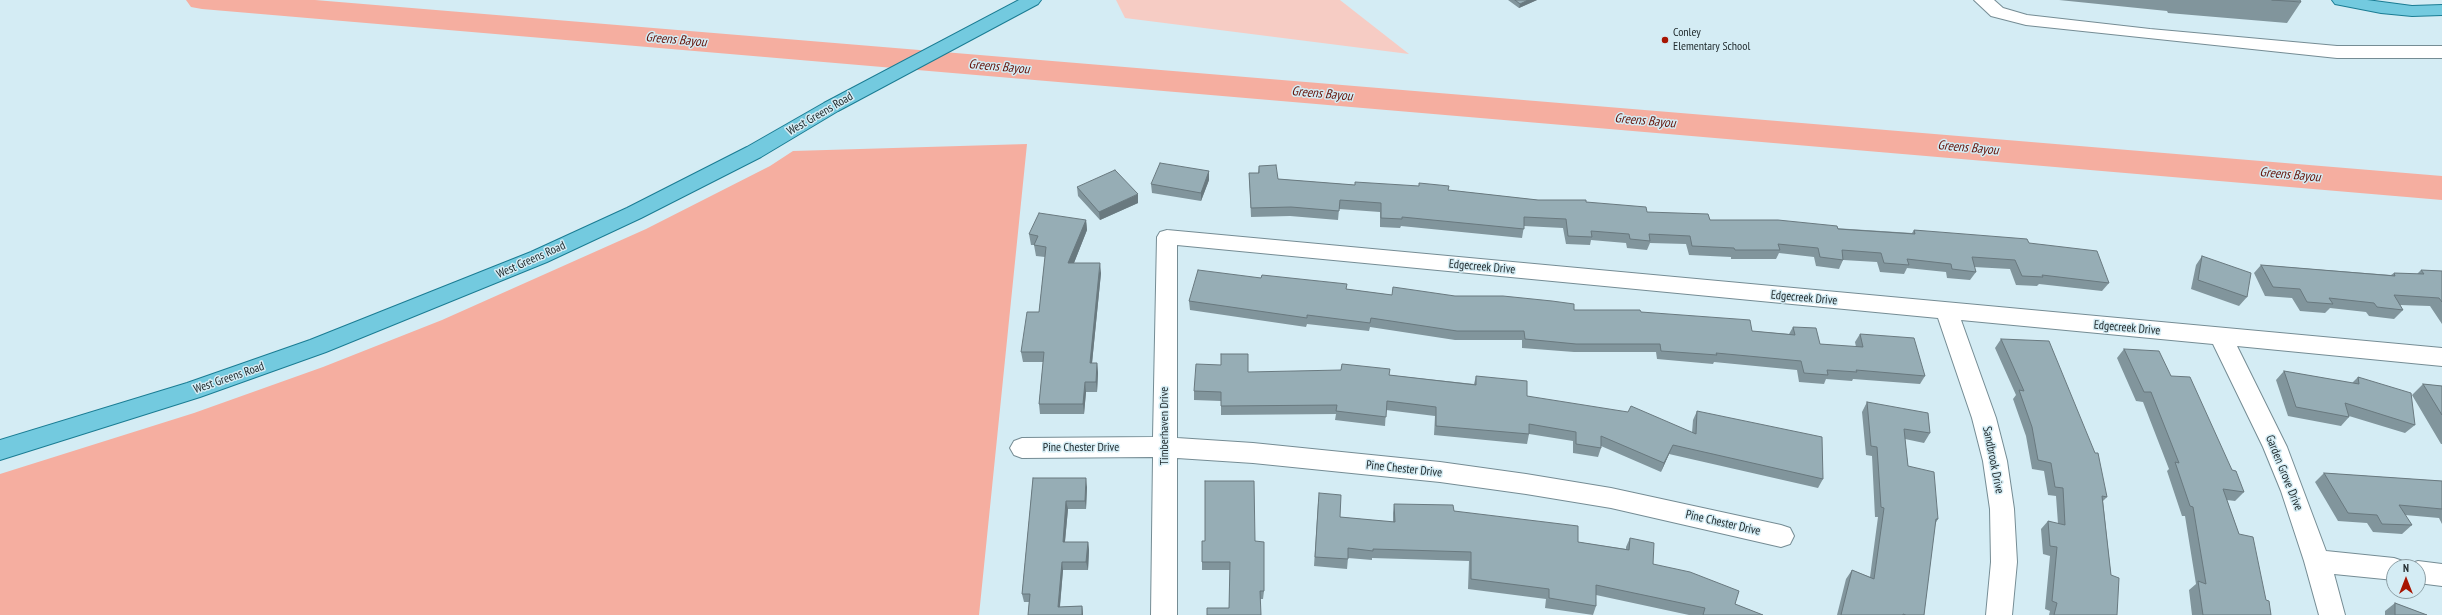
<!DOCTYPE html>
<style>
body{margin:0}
#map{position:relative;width:2442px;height:615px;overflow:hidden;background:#d4ecf4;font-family:"PT Sans Narrow",sans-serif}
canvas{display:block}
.north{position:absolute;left:2386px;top:559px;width:40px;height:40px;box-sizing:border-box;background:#d4ecf4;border:1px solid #8d9fa5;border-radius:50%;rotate:0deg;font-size:11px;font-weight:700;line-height:16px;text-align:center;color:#222c2f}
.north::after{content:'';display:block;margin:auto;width:14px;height:18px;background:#a71502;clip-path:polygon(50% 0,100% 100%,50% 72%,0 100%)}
</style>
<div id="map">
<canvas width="2442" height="615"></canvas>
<div class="north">N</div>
</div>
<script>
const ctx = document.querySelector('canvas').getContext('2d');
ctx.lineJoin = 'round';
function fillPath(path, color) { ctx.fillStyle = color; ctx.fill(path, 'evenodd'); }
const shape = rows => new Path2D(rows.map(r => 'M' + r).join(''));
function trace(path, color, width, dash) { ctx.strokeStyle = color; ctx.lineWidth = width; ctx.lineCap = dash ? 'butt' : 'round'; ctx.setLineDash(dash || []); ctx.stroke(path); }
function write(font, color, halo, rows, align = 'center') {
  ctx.font = font + ' "PT Sans Narrow",sans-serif'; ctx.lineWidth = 3; ctx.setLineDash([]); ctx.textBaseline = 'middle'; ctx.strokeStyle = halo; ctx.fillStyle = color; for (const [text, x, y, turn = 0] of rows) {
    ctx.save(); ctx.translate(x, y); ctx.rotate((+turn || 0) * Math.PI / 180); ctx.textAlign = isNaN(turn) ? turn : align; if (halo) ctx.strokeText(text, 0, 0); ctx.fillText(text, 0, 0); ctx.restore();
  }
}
fillPath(shape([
 [1116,0,1340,0,1409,54,1125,18]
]), '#f6ccc4');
fillPath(shape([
 [1027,144,979,615,0,615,0,474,194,413,323,367,442,320,646,229,770,166,793,151]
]), '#f5aea0');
fillPath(shape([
 [186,0,315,0,2442,176,2442,200,202,9,191,7,186,0]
]), '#f5aea0');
const minor = shape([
 [1974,0,1994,0,2003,8,2027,15,2150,29,2337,46,2442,46,2442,58,2337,58,2026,25,1991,16,1974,0],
 [1167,230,2442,348,2442,366,2237,346,2287,447,2326,551,2394,558,2403,561,2406,567,2394,567,2394,580,2334,574,2345,615,2319,615,2304,561,2281,491,2263,447,2213,344,1961,320,1996,418,2007,461,2014,509,2017,562,2012,615,1986,615,1991,562,1990,509,1983,461,1972,418,1938,318,1177,245,1177,438,1253,443,1440,462,1526,474,1611,488,1781,525,1790,528,1794,536,1790,544,1781,547,1611,508,1526,494,1440,482,1253,463,1177,458,1177,615,1151,615,1153,457,1022,458,1014,455,1010,448,1014,441,1022,438,1153,437,1157,237,1160,232,1167,230],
 [2418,561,2442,564,2442,586,2418,583,2418,567,2407,567,2409,564,2418,561]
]);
const major = shape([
 [1019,0,1041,0,1038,4,838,111,761,157,641,218,547,262,326,352,200,397,0,460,0,440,187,383,310,340,531,252,627,208,747,147,824,103,1019,0],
 [2332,0,2367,0,2412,6,2442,5,2442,15,2412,16,2381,13,2335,4,2332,0]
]);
trace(minor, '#758c94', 2);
trace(major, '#1a7c93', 2);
fillPath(minor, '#fff');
fillPath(major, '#73cadf');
fillPath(shape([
 [1508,0,1537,0,1519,8],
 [2059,0,2300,0,2301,2,2287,23,2168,13,2167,11],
 [1259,166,1278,179,1355,185,1448,190,1538,200,1586,202,1647,212,1710,220,1912,233,1914,230,2029,243,2109,283,2102,291,2039,284,2037,286,2016,285,2010,269,1974,267,1976,272,1970,280,1947,278,1946,272,1907,268,1904,274,1880,272,1877,262,1843,260,1839,269,1816,266,1814,257,1779,253,1776,259,1731,259,1731,257,1689,255,1686,244,1650,243,1647,250,1627,248,1626,243,1591,240,1590,245,1566,244,1563,228,1524,226,1522,238,1401,226,1400,228,1380,227,1380,212,1339,209,1338,220,1290,216,1251,217,1249,173,1258,173],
 [1209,171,1209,180,1201,201,1152,193,1151,184],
 [1077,187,1138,203,1100,220,1078,196],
 [1086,220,1087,230,1074,263,1101,273,1092,363,1097,363,1098,373,1097,392,1086,392,1084,414,1040,414,1039,404,1043,362,1023,362,1021,352,1039,312,1045,257,1036,256,1034,245,1031,245,1029,234],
 [2202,256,2247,297,2239,306,2191,289,2196,265],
 [2261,265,2391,275,2394,273,2417,274,2421,270,2442,271,2442,324,2430,306,2400,305,2403,310,2394,319,2369,316,2366,312,2330,308,2325,313,2300,311,2292,298,2265,296,2254,273],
 [1261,278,1392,295,1455,296,1574,310,1641,312,1752,331,1789,334,1793,327,1820,344,1856,347,1855,342,1860,334,1925,376,1920,384,1853,379,1852,381,1826,379,1824,384,1799,382,1797,370,1714,362,1713,364,1657,359,1656,352,1574,352,1522,348,1522,340,1455,340,1370,327,1369,331,1307,324,1306,327,1190,310,1189,301],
 [2001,339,2107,497,2103,501,2111,575,2117,615,2049,615,2050,611,2045,609,2050,556,2043,554,2041,529,2048,521,2058,524,2056,496,2048,495,2044,471,2032,469,2026,436,2013,399,2016,395,1995,348],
 [2124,349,2171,376,2232,470,2244,492,2235,501,2227,500,2239,534,2271,615,2192,615,2189,590,2196,584,2185,516,2182,516,2167,471,2169,469,2143,402,2136,401,2117,358],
 [2284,371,2352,383,2358,377,2415,425,2405,433,2349,416,2349,417,2341,426,2288,416,2276,380],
 [1248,372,1389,375,1474,384,1476,376,1527,396,1692,433,1693,420,1697,411,1823,479,1818,488,1669,454,1661,472,1601,446,1601,448,1598,457,1573,453,1573,441,1529,434,1527,444,1434,435,1435,416,1386,410,1385,426,1335,420,1336,414,1221,415,1221,401,1194,400,1194,391],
 [2423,384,2442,386,2442,444,2441,444,2412,395],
 [1867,402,1930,433,1924,443,1905,439,1908,466,1938,519,1935,524,1924,615,1837,615,1846,579,1852,570,1870,577,1878,517,1875,517,1872,456,1866,455,1862,412],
 [2324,473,2442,481,2442,524,2439,518,2405,515,2412,525,2402,534,2373,532,2367,523,2338,521,2315,482],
 [1033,478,1087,487,1086,509,1068,509,1065,542,1088,542,1089,550,1088,570,1063,570,1060,607,1082,606,1083,615,1028,615,1029,602,1024,602,1022,594],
 [1318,503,1340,517,1393,522,1393,513,1394,504,1454,511,1578,542,1626,549,1626,547,1630,538,1653,564,1735,604,1763,615,1689,615,1596,595,1596,606,1593,615,1545,608,1546,599,1468,589,1469,561,1372,558,1372,560,1348,558,1347,569,1314,566],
 [1255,541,1264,591,1263,599,1261,599,1229,608,1230,570,1202,570,1202,562],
 [2395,603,2427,615,2385,615,2385,611]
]), '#81959c');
fillPath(shape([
 [1528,0,1537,0,1519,8,1520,4],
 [1209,171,1209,180,1201,201,1201,193],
 [1138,194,1138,203,1100,220,1099,212],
 [1086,220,1087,230,1070,273,1068,263],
 [1100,263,1101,273,1091,373,1090,363],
 [1097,363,1098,373,1097,392,1096,382],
 [1085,382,1086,392,1084,414,1083,404],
 [1673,445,1661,472,1664,463],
 [1086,478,1087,487,1086,509,1085,501],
 [1066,501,1068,509,1064,551,1063,542],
 [1088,542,1089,550,1088,570,1086,562],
 [1062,562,1063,570,1059,615,1058,607],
 [1082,606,1083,615,1082,615]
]), '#69797f');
const building = shape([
 [1515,0,1528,0,1520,4,1515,0],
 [2272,0,2300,0,2301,2,2272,0],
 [1160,163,1209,171,1201,193,1151,184,1160,163],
 [1276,165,1278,179,1355,185,1355,182,1419,186,1419,183,1449,186,1448,190,1538,200,1586,200,1586,202,1646,207,1647,212,1708,214,1710,220,1778,220,1837,226,1838,229,1915,234,1914,230,2027,239,2029,243,2097,251,2109,283,2042,275,2043,277,2022,276,2015,260,1972,257,1976,272,1952,269,1951,264,1907,259,1909,265,1884,263,1881,253,1842,250,1843,260,1820,257,1818,248,1778,244,1780,250,1735,250,1734,248,1692,246,1690,236,1649,234,1650,241,1630,239,1629,234,1591,231,1592,237,1568,236,1566,219,1524,217,1524,229,1402,217,1402,219,1381,218,1381,203,1340,200,1339,211,1291,207,1251,208,1249,173,1259,173,1259,166,1276,165],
 [1115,170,1138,194,1099,212,1077,187,1115,170],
 [1039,213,1086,220,1068,263,1100,263,1090,363,1097,363,1096,382,1085,382,1083,404,1039,404,1044,352,1021,352,1027,312,1039,312,1046,247,1034,245,1038,236,1029,234,1039,213],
 [2202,256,2251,273,2247,297,2198,280,2202,256],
 [2261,265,2395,276,2394,273,2424,274,2421,270,2442,271,2442,302,2439,298,2394,295,2403,310,2377,307,2374,303,2329,298,2333,304,2307,302,2300,289,2273,287,2261,265],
 [1198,270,1261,278,1262,275,1347,284,1346,289,1392,295,1393,287,1455,296,1503,296,1552,301,1574,304,1574,310,1640,310,1641,312,1750,320,1752,331,1795,335,1793,327,1816,328,1820,344,1863,347,1860,334,1914,338,1925,376,1856,370,1857,372,1827,370,1828,375,1804,373,1801,361,1716,353,1717,355,1661,351,1660,344,1576,344,1525,339,1524,331,1457,331,1371,318,1370,323,1307,315,1307,318,1189,301,1198,270],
 [2001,339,2049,341,2095,453,2098,453,2107,497,2102,496,2111,575,2119,578,2117,615,2054,615,2057,603,2052,601,2057,547,2050,546,2048,521,2065,525,2063,488,2055,487,2051,463,2038,460,2032,427,2019,390,2024,391,2001,339],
 [2124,349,2159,351,2171,376,2190,377,2232,470,2236,471,2244,492,2223,489,2239,534,2253,537,2266,600,2269,601,2271,615,2203,615,2198,581,2206,584,2193,507,2190,506,2175,462,2179,463,2151,392,2144,392,2124,349],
 [1221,354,1248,354,1248,372,1341,370,1342,364,1390,369,1389,375,1476,385,1476,376,1527,381,1527,396,1628,412,1631,406,1696,434,1697,411,1822,437,1823,479,1673,445,1664,463,1601,436,1601,448,1576,444,1576,432,1529,424,1529,434,1436,426,1436,407,1387,401,1386,417,1336,411,1337,405,1221,406,1221,392,1194,391,1196,364,1221,365,1221,354],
 [2284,371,2359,384,2358,377,2411,393,2415,425,2345,403,2349,417,2296,407,2284,371],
 [2423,384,2442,386,2442,415,2423,384],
 [1867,402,1928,413,1930,433,1904,429,1908,466,1934,472,1938,519,1936,519,1924,615,1906,615,1903,614,1903,615,1841,615,1852,570,1874,579,1884,508,1881,507,1877,447,1871,446,1867,402],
 [2324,473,2442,481,2442,509,2399,505,2412,525,2382,524,2377,515,2348,513,2324,473],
 [1033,478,1086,478,1085,501,1066,501,1063,542,1088,542,1086,562,1062,562,1058,607,1082,606,1082,615,1028,615,1030,594,1022,594,1033,478],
 [1205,481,1254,481,1255,541,1264,542,1264,591,1260,591,1261,615,1207,615,1207,608,1229,608,1230,562,1202,562,1202,541,1205,541,1205,481],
 [1319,493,1341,495,1340,517,1395,522,1394,504,1453,505,1454,511,1578,526,1578,542,1629,550,1630,538,1654,543,1653,564,1690,572,1739,591,1735,604,1763,615,1703,615,1705,608,1596,585,1596,606,1549,598,1549,589,1471,579,1471,552,1373,549,1373,551,1348,548,1348,559,1315,557,1319,493],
 [2395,603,2427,615,2395,615,2395,603]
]);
fillPath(building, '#96adb5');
trace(building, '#69797f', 1);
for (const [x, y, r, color] of [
 [1665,40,4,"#a71502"]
]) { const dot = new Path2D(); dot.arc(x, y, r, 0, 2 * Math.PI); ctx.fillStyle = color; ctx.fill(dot); trace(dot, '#d4ecf4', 1.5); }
write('12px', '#222c2f', '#d4ecf4', [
 ["Conley",1673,33],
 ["Elementary School",1673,47]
], 'left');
write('12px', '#222c2f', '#d4ecf4', [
 ["West Greens Road",820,114,-30],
 ["West Greens Road",531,260,-24],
 ["Edgecreek Drive",1482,267,5],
 ["Edgecreek Drive",1804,298,5],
 ["Edgecreek Drive",2127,328,5],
 ["West Greens Road",229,378,-19],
 ["Timberhaven Drive",1165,426,-90],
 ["Pine Chester Drive",1081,448],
 ["Sandbrook Drive",1993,460,79],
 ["Pine Chester Drive",1404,469,6],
 ["Garden Grove Drive",2284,473,68],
 ["Pine Chester Drive",1723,523,13]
]);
write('italic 13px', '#631006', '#d4ecf4', [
 ["Greens Bayou",676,40,5],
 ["Greens Bayou",999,67,5],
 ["Greens Bayou",1322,94,5],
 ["Greens Bayou",1645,121,5],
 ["Greens Bayou",1968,148,5],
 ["Greens Bayou",2290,175,5]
]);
</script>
